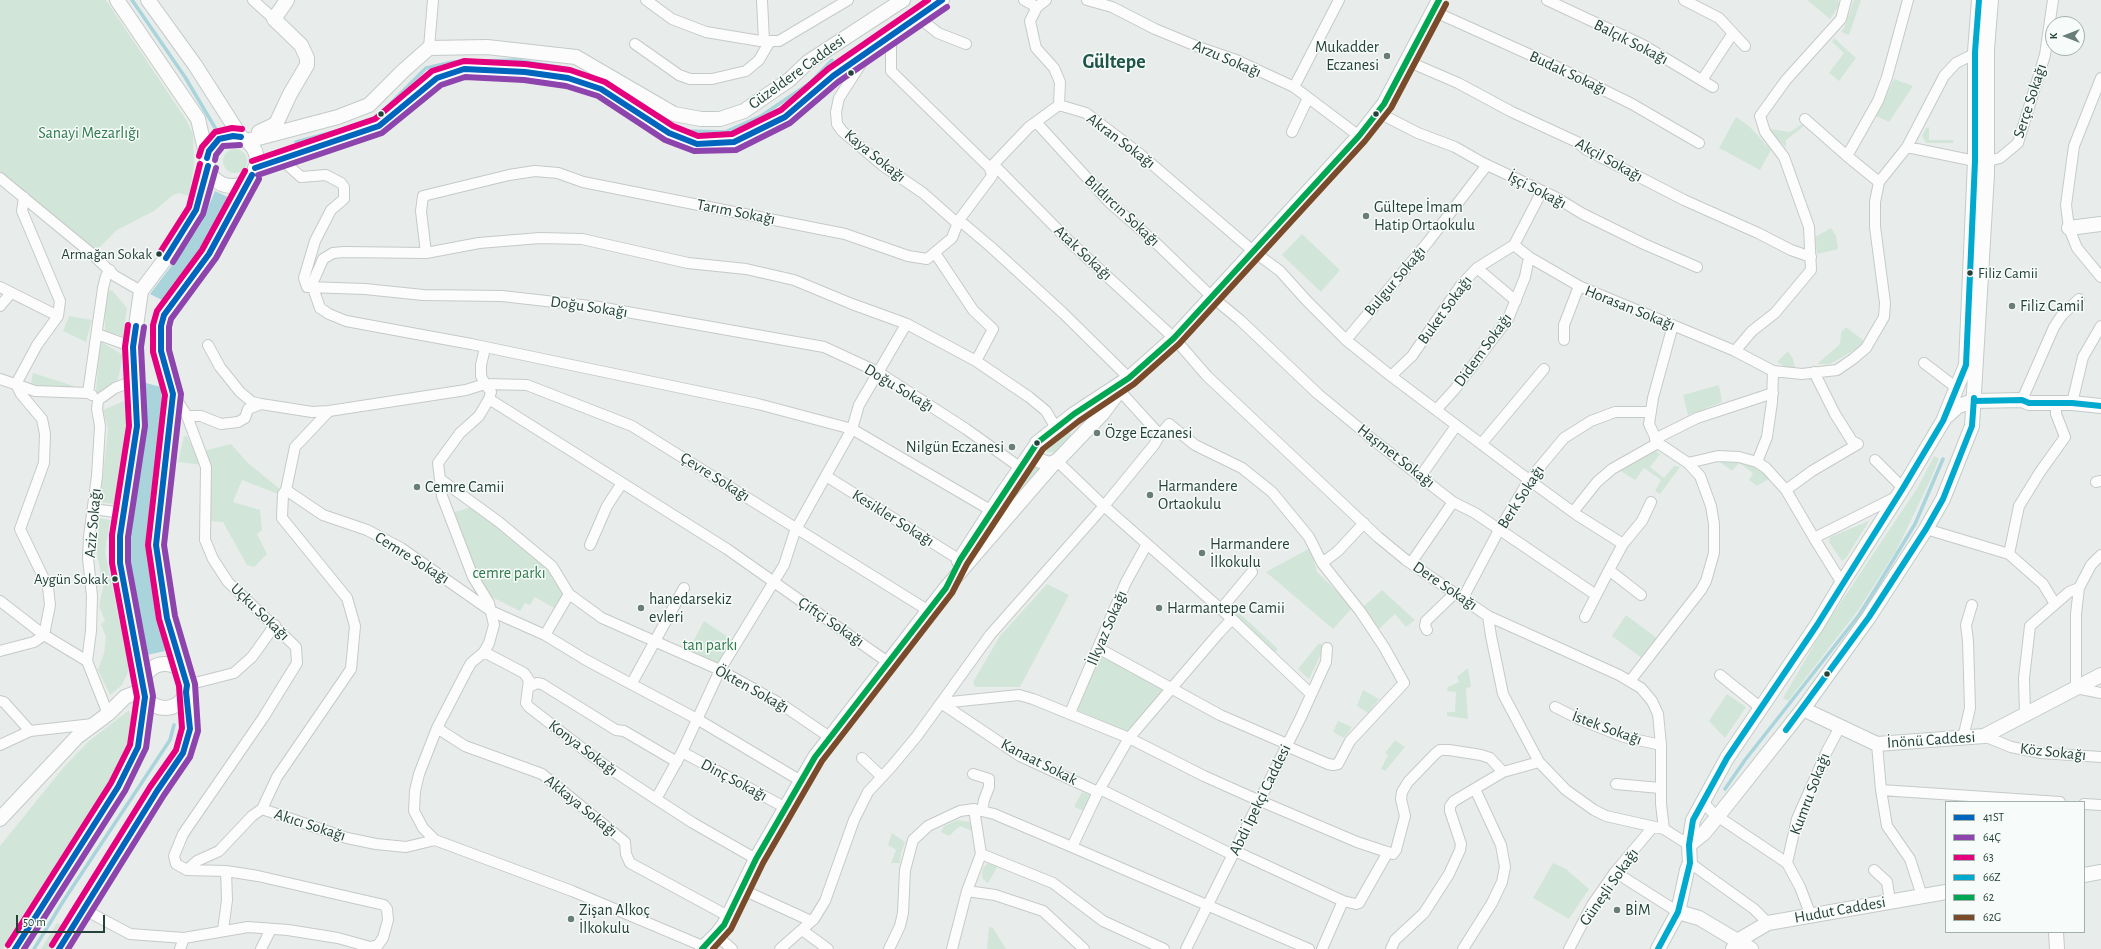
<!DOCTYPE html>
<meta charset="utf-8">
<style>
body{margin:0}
#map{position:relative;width:2101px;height:949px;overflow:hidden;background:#e8edeb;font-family:"Alegreya Sans",sans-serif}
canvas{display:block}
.legend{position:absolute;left:1945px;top:801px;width:140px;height:132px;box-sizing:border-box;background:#f7fbf9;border:1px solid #a3b1ad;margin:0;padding:5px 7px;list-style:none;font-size:12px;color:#24423a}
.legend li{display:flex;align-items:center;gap:8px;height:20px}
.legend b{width:20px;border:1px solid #a3b1ad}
.north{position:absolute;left:2045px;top:16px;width:40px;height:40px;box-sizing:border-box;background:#f7fbf9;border:1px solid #a3b1ad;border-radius:50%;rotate:270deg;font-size:11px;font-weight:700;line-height:16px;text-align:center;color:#24423a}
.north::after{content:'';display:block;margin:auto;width:14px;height:18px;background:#697e78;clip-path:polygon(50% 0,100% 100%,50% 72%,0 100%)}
.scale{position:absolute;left:16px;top:915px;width:89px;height:18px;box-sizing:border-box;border:2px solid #24423a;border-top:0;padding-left:5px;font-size:12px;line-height:14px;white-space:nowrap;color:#24423a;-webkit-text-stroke:3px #f7fbf9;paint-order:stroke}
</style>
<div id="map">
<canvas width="2101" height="949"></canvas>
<ul class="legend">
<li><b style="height:5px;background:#0065bd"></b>41ST</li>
<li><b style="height:5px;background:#8e44ad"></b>64Ç</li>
<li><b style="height:5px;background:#e5007d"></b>63</li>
<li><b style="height:5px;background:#00a9ce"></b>66Z</li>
<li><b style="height:5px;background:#00a651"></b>62</li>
<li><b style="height:5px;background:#7a4b2a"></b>62G</li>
</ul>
<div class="north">K</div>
<div class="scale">50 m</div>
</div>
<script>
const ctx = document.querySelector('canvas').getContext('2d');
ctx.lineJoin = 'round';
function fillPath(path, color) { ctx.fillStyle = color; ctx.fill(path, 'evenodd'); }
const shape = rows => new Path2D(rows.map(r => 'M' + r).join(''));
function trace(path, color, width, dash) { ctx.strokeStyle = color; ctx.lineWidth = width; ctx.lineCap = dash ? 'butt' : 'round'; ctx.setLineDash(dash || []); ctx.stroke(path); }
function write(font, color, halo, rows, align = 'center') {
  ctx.font = font + ' "Alegreya Sans",sans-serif'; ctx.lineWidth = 3; ctx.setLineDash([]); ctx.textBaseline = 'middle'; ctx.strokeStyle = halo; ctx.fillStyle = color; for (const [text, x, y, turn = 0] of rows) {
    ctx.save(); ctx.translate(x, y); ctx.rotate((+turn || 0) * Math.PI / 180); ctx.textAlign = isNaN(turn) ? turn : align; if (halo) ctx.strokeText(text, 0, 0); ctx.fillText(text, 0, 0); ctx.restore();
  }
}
fillPath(shape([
 [0,0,106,0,187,121,193,134,194,165,189,196,179,193,173,195,154,211,117,230,95,252,0,175],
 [1807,0,1838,0,1839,6,1830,19],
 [1854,0,1861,0,1849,35,1841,32,1844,28],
 [1834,38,1856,58,1839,81,1829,73,1844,53,1832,42],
 [1894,79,1913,86,1889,122,1876,116],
 [1736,117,1749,126,1771,150,1760,170,1719,148],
 [1802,124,1804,126,1786,140,1786,147,1773,135,1771,129,1790,132],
 [1929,127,1929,140,1953,140,1953,143,1926,143,1922,136,1926,128],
 '223 161a12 12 0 1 1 24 0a12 12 0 1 1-24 0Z',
 [1831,228,1836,236,1838,249,1817,254,1815,237],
 [1302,234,1340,270,1321,292,1282,255],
 [112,290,127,308,123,336,105,331,105,292],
 [69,316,92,320,86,342,63,331],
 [1846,327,1864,341,1860,347,1830,364,1817,364,1840,344,1841,332],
 [100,341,123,355,118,380,101,392,96,392],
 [1788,351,1793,359,1795,367,1786,367,1777,362],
 [33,373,74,386,73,390,34,385,31,383],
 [1719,385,1722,402,1688,415,1683,395],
 [124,401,126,422,114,504,100,502,108,429,103,410],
 [1067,429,1071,434,1072,437,1056,453,1047,452,1045,446,1046,443],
 [184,436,187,436,202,465,178,462],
 [231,444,247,462,281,490,278,494,242,480,233,502,260,510,262,530,257,534,267,554,254,567,247,565,223,522,210,521,203,451],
 [1656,451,1660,454,1650,467,1664,478,1674,466,1680,467,1660,494,1655,491,1661,480,1644,468,1635,480,1619,470,1649,452],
 [1934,456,1939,459,1929,483,1896,551,1859,609,1788,701,1783,698,1825,626,1918,487],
 [1739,459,1757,464,1772,477,1757,486,1749,480,1753,473,1739,463,1732,471,1717,460],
 [1035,460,1042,466,1006,504],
 [471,507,496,523,549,569,565,594,554,608,535,597,530,605,525,603,520,611,486,594,452,513],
 [99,518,110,520,105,552,128,663,128,672,122,685,110,695,98,670,104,653,106,637,101,624,105,621,99,606,103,588,97,553],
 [1869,521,1846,558,1842,561,1829,542,1830,537],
 [1310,548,1317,572,1353,607,1333,629,1266,572],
 [1047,584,1069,595,1020,687,975,687,973,682,1000,636],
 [1382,590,1415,620,1406,627,1395,614,1379,629,1363,607],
 [1235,609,1278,649,1275,652,1232,612],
 [1626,615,1658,639,1643,659,1612,636],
 [704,621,734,641,719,666,687,653],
 [1319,643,1322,645,1321,654,1309,679,1298,669],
 [1104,649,1168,683,1130,733,1075,709],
 [1468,668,1471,687,1466,688,1468,719,1447,716,1447,712,1455,712,1456,692,1447,691,1448,687,1459,682,1457,677],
 [1363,690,1379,699,1368,713,1357,706],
 [1727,694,1746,707,1725,738,1709,721],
 [129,710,133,724,132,739,121,768,23,915,3,949,0,949,0,846,63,768,89,741],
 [1338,721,1352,727,1344,738,1333,732],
 [1395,740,1405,747,1385,771,1381,769,1388,755,1385,753],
 [1082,792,1091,796,1084,811,1074,807],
 [958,820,970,822,972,831,960,826,949,836,941,832,944,826],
 [892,833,905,842,901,853,900,863,891,863,896,850,888,845],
 [990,861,999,864,988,883,983,879,982,874,983,868],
 [1553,863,1566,869,1589,889,1569,919,1533,898],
 [44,913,49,916,28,949,22,949],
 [57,923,63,925,49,949,41,949],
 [989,927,993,928,1006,949,987,949]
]), '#d1e6d8');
fillPath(shape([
 [215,191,230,198,202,247,164,301,150,294,185,248,202,222],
 [142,382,161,387,162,418,150,501,148,554,149,571,165,651,147,655,128,547,143,449,145,411]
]), '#a9d4db');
trace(shape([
 [132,0,185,77,217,131],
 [688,131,725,132,761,116,810,83,832,60],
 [296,142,344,129,377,117,426,68,453,62,516,60,570,69],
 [1725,789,1745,760,1859,615,1878,585,1915,524,1943,459],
 [34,949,64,900,170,740,174,725]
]), '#a9d4db', 3.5);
const street = shape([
 [253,0,274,19],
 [646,0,672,19,706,32,760,41,779,41,848,0],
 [762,0,764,41],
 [1024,0,1037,7],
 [1046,0,1037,7,1030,21,1036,48,1054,68,1060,82,1059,105],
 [1087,0,1112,7,1155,29,1201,48,1236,60,1294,87,1359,136],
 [1547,0,1643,45,1713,87],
 [1684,0,1719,18,1745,46],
 [1433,11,1555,66,1632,104,1699,143],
 [918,17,938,33,966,44],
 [891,35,891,71,990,168],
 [635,44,679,75,690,79,712,79,746,71,759,60,770,41],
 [429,48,433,0],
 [866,56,839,98,836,112,837,124,842,131,882,165,923,193,958,224],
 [1407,61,1458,83,1512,112,1577,142,1587,150,1684,200,1758,233,1791,250,1811,257],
 [2101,78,2074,146,2066,205,2069,228,2077,248,2101,277],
 [1702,80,1733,33],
 [1294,87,1339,0],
 [1059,105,1086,113,1140,154,1253,251,1280,271,1307,301,1346,340,1391,376,1529,480,1577,515,1623,544,1609,570,1641,595],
 [1377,112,1418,133,1455,147,1483,163,1555,197,1583,214,1644,244,1697,267],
 [1805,119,1847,156],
 [1036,122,1109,202,1157,244,1212,297,1240,320,1318,394,1376,442,1453,502,1475,513,1596,595],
 [1292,132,1308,98],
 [1907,147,1975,161,1988,161,2000,158,2018,143,2045,55,2053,0],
 [280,158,301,177,326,175,341,183,344,187,344,199,331,210,315,241,304,278,307,287,365,289,423,295,502,296,599,307,824,347,878,372,966,429,1021,468],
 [994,165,1070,242,1174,338,1207,376,1378,537,1406,560,1488,616,1619,675,1641,688,1652,701,1658,714,1661,745,1661,804,1664,829],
 [0,178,91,253,115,276,141,291],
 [1879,182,1847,156,1878,101,1887,77,1908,0],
 [959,220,991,247,1063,313,1129,378],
 [426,253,421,211,423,196,509,175,535,171,558,173,583,182,845,234,908,256,927,259,952,238,959,220,992,176,990,168,1029,127,1059,105],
 [935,253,973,310,993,329,976,361,1029,397,1046,411,1056,428],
 [1529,257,1579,286,1735,351,1773,371,1802,374,1837,370,1853,359,1866,348,1884,317,1885,303,1875,227,1875,202,1879,182,1907,147,1944,76,1956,63,1980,51],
 [1477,268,1516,301],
 [0,287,58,316],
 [0,306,11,293],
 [907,324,852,304,794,280,746,269,688,263,582,239,540,238,479,243,426,253,344,252,333,253,323,259,313,282,313,288,320,308,329,314,346,321,471,344,758,404,852,429,992,511],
 [97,334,133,347],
 [1346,340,1428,242,1487,165],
 [1564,340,1564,325,1579,286],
 [208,345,220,367,240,392,252,402,261,404],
 [485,348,481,365,481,376,485,384,527,385,632,426,929,611],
 [1735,351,1752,331,1775,313,1811,270,1809,227,1784,157,1765,132,1760,116,1786,80,1841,19,1846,0],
 [1924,363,1958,389],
 [1391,376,1412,356,1461,285,1477,268,1514,245,1542,191],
 [0,379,35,391,88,393,92,395],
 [1120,391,1160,435,1154,445,1104,506,1232,619],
 [88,393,103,288,106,276,110,270],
 [173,394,187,416,206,467,205,540,213,559,228,582,296,647,297,663,263,718,183,834,174,856,176,864,187,870],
 [489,399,727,549,889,663],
 [98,400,97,409,100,426,97,476,89,537,88,558,92,596,91,631,87,661,108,714],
 [98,400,115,388,136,380],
 [2022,400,2054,327,2062,315,2079,299],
 [2072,403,2083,357,2101,326],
 [1436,410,1455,389,1508,319,1525,277,1529,257,1514,245],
 [187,416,201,416,221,424,238,422,245,418,248,409,261,404,312,412,329,411,466,390,485,384,491,392,489,399,479,416,460,433,438,463,442,496,473,577,489,603,494,625,489,643,484,652,471,663,467,670,437,728,419,774,415,791,414,811,423,828,435,840,572,891,705,947],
 [1160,435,1169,424,1195,445,1242,468,1272,492,1309,537,1322,563,1360,611,1384,647,1404,683,1350,741,1338,764,1333,765,1328,764,1286,746],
 [1655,439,1697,418,1773,393],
 [1482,443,1544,369],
 [1875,460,1903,488],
 [1757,462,1767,437,1772,402,1773,371],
 [1688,463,1718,456,1739,457,1757,462,1766,468,1786,490,1814,538],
 [826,476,960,560],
 [1420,477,1456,426],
 [440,479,499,522,552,566,569,594,602,618,720,670,781,704,831,738],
 [2096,482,2101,481],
 [286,490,323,515,367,530,401,548,491,611,545,635,586,660,697,719,801,781],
 [1786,490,1812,471,1858,444,1852,441,1835,414,1814,372],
 [93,509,123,513],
 [1573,512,1597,482,1612,469,1658,443],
 [1926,529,2009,554,2043,584,2055,604],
 [1623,544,1642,521,1651,502],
 [590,545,607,506,622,483],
 [2009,554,2019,506,2040,472,2065,437,2056,414,2056,403],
 [2101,555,2091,565,2079,588,2076,614,2076,688,2101,693],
 [1322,563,1338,551,1364,523],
 [1411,563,1453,502],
 [1842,583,1814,538,1896,497],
 [1463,598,1499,530,1529,480,1564,438,1591,421,1615,412,1650,412],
 [0,601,44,635,87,661],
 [1221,609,1252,572],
 [1585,617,1609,570],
 [1427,630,1425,626,1426,621,1454,594],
 [545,635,569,594],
 [1098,648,1220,715,1287,744],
 [0,651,34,642,44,635,50,605,48,587,20,529,44,463,45,434,42,419,21,394,16,384,37,345,58,316,60,301,22,211,24,197],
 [484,652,524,673,529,680,526,703,529,707,600,762,656,799],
 [1720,675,1761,708],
 [1630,681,1701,590,1706,581,1714,553,1714,524,1711,506,1700,476,1688,463,1658,443,1649,424,1653,398,1673,325],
 [632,683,684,588],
 [187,685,234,673,252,657,275,625],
 [529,687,537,683,542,684,616,730,624,731,677,762],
 [0,701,4,702,30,731,93,724],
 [941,703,1019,695,1033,699,1129,738,1204,776,1251,797,1357,842,1393,854,1396,850,1405,816,1401,799,1402,792,1408,782,1435,754,1440,750,1449,750,1481,755,1490,758,1503,772],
 [941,703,1020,756,1098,792],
 [1555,707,1581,720,1624,737,1661,745],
 [1070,713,1126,582,1147,544],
 [2025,715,2024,678,2030,626,2069,592,2079,588],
 [437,728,465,746,542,774,625,842,626,854,630,863,728,916],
 [1984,736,2011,747,2041,753,2101,757],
 [1963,738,1970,708,1968,641,1966,625,1972,605],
 [1877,744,1881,790,1887,826,1910,859,1922,896],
 [0,745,30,731],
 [682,752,786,808],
 [862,758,881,776],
 [1539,762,1566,790,1594,810,1606,816,1664,829,1689,845],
 [973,774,989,779,989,787,984,800,982,811],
 [1616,784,1660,788],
 [1100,789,1233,855],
 [1881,790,2060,802],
 [1703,802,1714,814,1787,863,1800,887,1811,916],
 [2084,804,2101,805],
 [262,809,277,777,351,669,355,626,347,598,282,518,283,494,286,490,295,447,329,411],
 [1072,847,1309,949],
 [1235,851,1343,901],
 [981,854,1053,883,1103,921,1164,949],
 [756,859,693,823,656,799,682,752,720,670,784,565,795,531,852,429,859,405,904,328,907,324,976,361],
 [1690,863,1754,909,1768,923],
 [1787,863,1797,819,1827,751,1840,727],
 [1874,870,1887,882,1890,901],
 [1615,872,1678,912],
 [741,889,811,921],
 [967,891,995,895,1043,911,1084,949],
 [83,909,130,934,184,938],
 [223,930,227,900,226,871,187,870,197,861,219,851,252,816,262,809,347,838,376,844,406,847,435,840],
 [802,930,828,949],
 [716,935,732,949],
 [180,949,184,938,248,927,288,930,338,938,370,947,378,945,383,938,388,920,387,909,384,905,258,876,226,871],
 [261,949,271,929],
 [780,949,814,919,825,901,854,820,868,792,892,766,917,736,990,635,1104,506,1057,461],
 [889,949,900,926,903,913,905,870,913,840,928,826,960,811,974,809,994,814,1072,847,1098,792,1129,738,1218,634,1232,619,1311,694],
 [952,949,967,891,981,854,974,809],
 [1186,949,1301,717,1326,662,1327,648],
 [1322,949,1343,901,1356,904,1359,903,1388,852],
 [1391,949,1395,940,1424,913,1449,874,1460,850,1461,844,1450,811,1450,806,1454,801,1503,772,1539,762,1503,694,1491,636,1488,616],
 [1463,949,1492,903,1502,882,1505,867,1501,845,1475,789],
 [1569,949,1592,905,1615,872,1653,827]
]);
const secondary = shape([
 [117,0,198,119,207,158],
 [148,0,195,65,241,137],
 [259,132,276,124,290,94,307,65,307,58,301,45,274,19,287,0],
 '207 161a25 25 0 1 1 50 0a25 25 0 1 1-50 0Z',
 [247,141,338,117,369,105,403,71,429,48,487,47,576,57,674,114,701,119,720,119,744,111,789,80,808,62,903,0],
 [255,168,280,158,379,126,437,78,464,69,525,72,568,78,601,89,669,133,697,144,734,142,785,117,833,76,942,0],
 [2069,228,2101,224],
 [1129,378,1102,414,1057,461,1049,464,1038,460,1035,452,1037,443,1074,414,1129,378,1174,338,1359,136,1384,104,1439,0],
 [1947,416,1958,406,1974,401,2022,400,2029,403,2072,403,2101,406],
 [959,561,999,499,1037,444],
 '143 686a22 22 0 1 1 44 0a22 22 0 1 1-44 0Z',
 [182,671,167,618,156,545,173,394,161,351,161,326,164,315,209,254,252,175],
 [143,683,120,563,120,536,137,426,133,347,141,291,175,246,196,210,208,166],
 [1803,709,1877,744,1984,736,2101,675],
 [0,819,77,737,108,714,125,697,143,690],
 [1689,845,1704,833,1718,816,1803,709,1869,617,1926,529,1943,499,1972,426,1987,174,1987,49,1991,0],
 [2084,875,2101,872],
 [1678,912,1699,918,1751,949],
 [2056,932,2057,949],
 [15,949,77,849,118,787,138,747,145,697],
 [59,949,157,791,183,753,190,729,186,692],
 [702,949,716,935,724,925,756,859,815,757,946,588,1054,463],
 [1658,949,1678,912,1687,870,1690,863,1689,845,1693,820,1727,758,1817,625,1842,583,1903,488,1943,421,1966,365,1975,161,1975,52,1979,0],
 [1733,949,1739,940,1768,923,1946,892]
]);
trace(street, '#c5cac8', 12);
trace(secondary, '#c3cbc8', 16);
trace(street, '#fcfcfc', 10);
trace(secondary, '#fcfcfc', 14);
trace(shape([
 [207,158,209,151,219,139,233,136,241,137],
 [255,168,379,126,437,78,464,69,525,72,568,78,601,89,669,133,697,144,734,142,785,117,833,76,942,0],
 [166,258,196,210,208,166],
 [15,949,118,787,138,747,145,697,120,563,120,536,137,426,133,347,136,326],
 [59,949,157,791,183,753,190,729,186,692,187,685,167,618,156,545,173,394,161,351,161,326,164,315,209,254,252,175]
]), '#0065bd', 6);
trace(shape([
 [215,160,216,155,223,146,240,145],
 [258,175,382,133,441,85,465,77,524,80,566,86,598,96,665,140,694,151,736,150,790,123,838,82,947,7],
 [173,262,203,214,216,168],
 [24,949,125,791,146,748,153,696,128,562,128,537,145,426,141,347,144,327],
 [68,949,164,795,190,757,198,731,195,684,175,616,164,545,181,394,169,350,169,327,171,319,216,258,259,179]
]), '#8e44ad', 6);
trace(shape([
 [199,156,202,147,215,132,232,128,242,129],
 [252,161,375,119,432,71,464,61,525,64,570,70,605,82,673,126,698,136,732,134,781,110,828,69,928,0],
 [159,254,189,207,200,164],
 [8,945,111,783,130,745,137,697,112,563,112,535,129,426,125,347,128,325],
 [52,945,150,787,176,750,182,728,179,686,159,619,148,545,165,395,153,352,153,325,157,311,202,250,245,171]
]), '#e5007d', 6);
trace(shape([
 [1974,401,2022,400,2029,403,2072,403,2101,406],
 [1786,730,1869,617,1926,529,1943,499,1972,426,1974,398],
 [1658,949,1678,912,1690,863,1689,845,1693,820,1727,758,1817,625,1903,488,1943,421,1966,365,1975,161,1975,52,1979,0]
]), '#00a9ce', 6);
trace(shape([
 [702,949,724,925,756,859,815,757,946,588,960,560,1037,443,1074,414,1129,378,1174,338,1359,136,1384,104,1439,0]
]), '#00a651', 6);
trace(shape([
 [713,949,731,929,763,863,822,761,952,593,967,564,1043,449,1079,421,1134,384,1179,344,1365,141,1391,108,1446,4]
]), '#7a4b2a', 6);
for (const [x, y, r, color] of [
 [1387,56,4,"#697e78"],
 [851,73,3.5,"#24423a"],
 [381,114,3.5,"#24423a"],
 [1376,114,3.5,"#24423a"],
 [1366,216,4,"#697e78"],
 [159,254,3.5,"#24423a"],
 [1970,273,3.5,"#24423a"],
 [2012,306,4,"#697e78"],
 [1097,433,4,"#697e78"],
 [1037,443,3.5,"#24423a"],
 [1012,447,4,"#697e78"],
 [417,487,4,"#697e78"],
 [1150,495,4,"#697e78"],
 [1202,553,4,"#697e78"],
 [115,579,3.5,"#24423a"],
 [641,608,4,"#697e78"],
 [1159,608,4,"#697e78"],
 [1827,674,3.5,"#24423a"],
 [1617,910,4,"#697e78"],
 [571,919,4,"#697e78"]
]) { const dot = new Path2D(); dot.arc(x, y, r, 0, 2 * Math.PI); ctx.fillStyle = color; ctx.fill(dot); trace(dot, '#f7fbf9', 1.5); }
write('15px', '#24423a', '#f7fbf9', [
 ["Armağan Sokak",152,254],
 ["Filiz Camii",1978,273,"left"],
 ["Aygün Sokak",108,579]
], 'right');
write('16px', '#24423a', '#f7fbf9', [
 ["Balçık Sokağı",1631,42,27],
 ["Arzu Sokağı",1227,59,23],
 ["Güzeldere Caddesi",797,72,-36],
 ["Budak Sokağı",1568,73,25],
 ["Serçe Sokağı",2030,101,-72],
 ["Akran Sokağı",1121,141,37],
 ["Kaya Sokağı",875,156,39],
 ["Akçil Sokağı",1609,160,29],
 ["İşçi Sokağı",1537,190,27],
 ["Bıldırcın Sokağı",1122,211,43],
 ["Tarım Sokağı",736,212,11],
 ["Atak Sokağı",1083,253,43],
 ["Bulgur Sokağı",1395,281,-50],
 ["Doğu Sokağı",589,307,8],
 ["Horasan Sokağı",1630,308,22],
 ["Buket Sokağı",1445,310,-54],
 ["Didem Sokağı",1483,350,-54],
 ["Doğu Sokağı",899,388,31],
 ["Haşmet Sokağı",1396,456,38],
 ["Çevre Sokağı",715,477,32],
 ["Berk Sokağı",1521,497,-57],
 ["Kesikler Sokağı",893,518,32],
 ["Aziz Sokağı",93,523,-85],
 ["Cemre Sokağı",412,558,32],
 ["Dere Sokağı",1445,586,34],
 ["Uçku Sokağı",260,612,44],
 ["Çiftçi Sokağı",831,622,34],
 ["İlkyaz Sokağı",1107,628,-67],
 ["Ökten Sokağı",752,689,29],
 ["İstek Sokağı",1607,728,20],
 ["İnönü Caddesi",1931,740,-4],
 ["Konya Sokağı",583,748,37],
 ["Köz Sokağı",2053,752,6],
 ["Kanaat Sokak",1039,762,27],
 ["Dinç Sokağı",734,780,28],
 ["Kumru Sokağı",1810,794,-69],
 ["Abdi İpekçi Caddesi",1260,800,-64],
 ["Akkaya Sokağı",581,806,39],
 ["Akıcı Sokağı",310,825,18],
 ["Güneşli Sokağı",1609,887,-55],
 ["Hudut Caddesi",1840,910,-10]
]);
write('16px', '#24423a', '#f7fbf9', [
 ["Mukadder",1379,47,"right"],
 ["Eczanesi",1379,65,"right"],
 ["Gültepe İmam",1374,207],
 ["Hatip Ortaokulu",1374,225],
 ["Filiz Camiİ",2020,306],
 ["Özge Eczanesi",1105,433],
 ["Nilgün Eczanesi",1004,447,"right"],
 ["Harmandere",1158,486],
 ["Ortaokulu",1158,504],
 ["Cemre Camii",425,487],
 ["Harmandere",1210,544],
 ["İlkokulu",1210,562],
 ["hanedarsekiz",649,599],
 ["evleri",649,617],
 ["Harmantepe Camii",1167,608],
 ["Zişan Alkoç",579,910],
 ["İlkokulu",579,928],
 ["BİM",1625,910]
], 'left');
write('16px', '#2d7a4b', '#f7fbf9', [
 ["Sanayi Mezarlığı",89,133],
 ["cemre parkı",509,573],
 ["tan parkı",710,645]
]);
write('bold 20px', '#1f5548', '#f7fbf9', [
 ["Gültepe",1114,62]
]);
</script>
